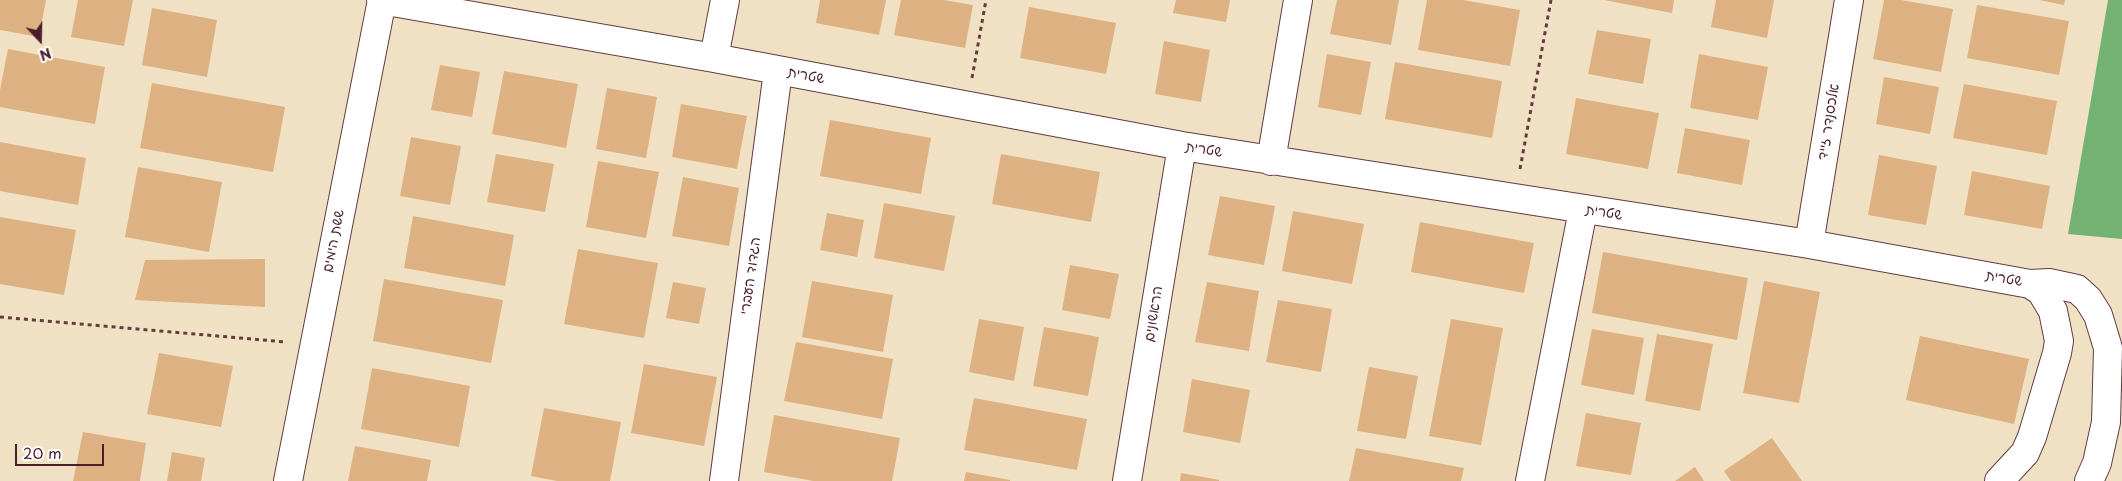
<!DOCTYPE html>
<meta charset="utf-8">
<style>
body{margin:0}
#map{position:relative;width:2122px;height:481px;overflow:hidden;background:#f1e1c4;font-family:"Playpen Sans",sans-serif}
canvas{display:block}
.north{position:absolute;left:15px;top:15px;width:50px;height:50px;-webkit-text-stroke:4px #fff;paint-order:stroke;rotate:159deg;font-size:14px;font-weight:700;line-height:20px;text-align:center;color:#4a1f2b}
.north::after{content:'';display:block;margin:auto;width:18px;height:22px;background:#4a1f2b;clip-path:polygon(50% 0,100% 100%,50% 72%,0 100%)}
.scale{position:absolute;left:15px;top:444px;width:89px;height:22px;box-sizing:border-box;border:2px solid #4a1f2b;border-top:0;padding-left:6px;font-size:15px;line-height:18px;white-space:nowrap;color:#4a1f2b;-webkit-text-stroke:4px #fff;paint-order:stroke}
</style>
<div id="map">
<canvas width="2122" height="481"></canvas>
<div class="north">N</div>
<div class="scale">20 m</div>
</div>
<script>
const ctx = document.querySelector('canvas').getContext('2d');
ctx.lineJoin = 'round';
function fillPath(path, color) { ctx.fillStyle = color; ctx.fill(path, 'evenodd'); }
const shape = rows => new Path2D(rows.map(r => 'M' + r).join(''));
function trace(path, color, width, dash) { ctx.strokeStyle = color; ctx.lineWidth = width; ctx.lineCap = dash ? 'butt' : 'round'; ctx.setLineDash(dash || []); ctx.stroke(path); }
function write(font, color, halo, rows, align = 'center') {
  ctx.font = font + ' "Playpen Sans","Playpen Sans Hebrew",sans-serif'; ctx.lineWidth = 5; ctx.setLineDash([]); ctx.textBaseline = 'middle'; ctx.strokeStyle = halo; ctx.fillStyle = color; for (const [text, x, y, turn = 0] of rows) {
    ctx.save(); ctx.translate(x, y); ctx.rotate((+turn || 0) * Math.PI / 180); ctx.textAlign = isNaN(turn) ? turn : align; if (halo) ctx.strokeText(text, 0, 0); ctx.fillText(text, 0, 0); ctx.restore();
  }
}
fillPath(shape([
 [2108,0,2122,0,2122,239,2068,234]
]), '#74b273');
fillPath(shape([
 [0,0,46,0,39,37,0,30],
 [78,0,133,0,124,46,71,37],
 [820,0,886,0,879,35,816,23],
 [901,0,944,0,973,5,965,48,894,35],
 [1176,0,1230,0,1226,22,1173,13],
 [1337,0,1399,0,1391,45,1330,34],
 [1427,0,1463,0,1520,10,1510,66,1418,50],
 [1604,0,1674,0,1672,13],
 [1716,0,1774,0,1767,38,1711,27],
 [1884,0,1901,0,1953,9,1941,72,1873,59],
 [2039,0,2065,0,2064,5],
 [1977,5,2069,21,2059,75,1967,58],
 [1029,7,1116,23,1106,74,1020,58],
 [152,8,217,20,207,77,142,65],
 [1597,30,1651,39,1643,84,1588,74],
 [1164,41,1210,50,1201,102,1155,94],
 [8,49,105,67,95,124,0,107,0,90],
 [1327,54,1371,62,1361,115,1318,107],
 [1699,54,1768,67,1758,120,1690,108],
 [1395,62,1502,81,1492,138,1385,119],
 [440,65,480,72,472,117,431,110],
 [504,71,578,84,566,148,492,134],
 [1884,77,1939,87,1930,134,1876,124],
 [152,83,285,107,273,172,140,148],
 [1964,84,2057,101,2047,155,1953,138],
 [607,88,657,97,646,158,596,149],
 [1576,98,1659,113,1648,169,1566,154],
 [681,104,747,116,737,169,672,157],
 [830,120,931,138,921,194,820,176],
 [1685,128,1750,140,1742,185,1677,173],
 [411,137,461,146,450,205,400,196],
 [0,142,86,158,78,205,0,191],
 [496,154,554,164,545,212,487,202],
 [1001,154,1100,172,1091,222,992,204],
 [1879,155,1937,166,1926,225,1868,215],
 [598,161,659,172,646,238,586,227],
 [138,167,222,182,209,252,125,237],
 [1972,171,2050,186,2042,229,1964,215],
 [683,177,739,188,729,246,672,236],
 [1220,196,1275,206,1264,265,1208,255],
 [884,203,955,216,944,271,874,258],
 [1293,211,1364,224,1352,284,1282,271],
 [827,213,864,220,857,257,820,250],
 [413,216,514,235,505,286,404,268],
 [0,217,76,230,64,295,0,284],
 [1420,222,1534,243,1524,293,1411,272],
 [578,249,658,263,644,338,564,324],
 [1603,252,1748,278,1737,340,1592,313],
 [265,259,265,307,135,300,145,260],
 [1070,265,1119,274,1110,319,1062,310],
 [384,279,503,300,491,363,373,341],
 [812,281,893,295,883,352,802,337],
 [1764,281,1820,292,1799,403,1743,393],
 [673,282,706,288,699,324,666,318],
 [1207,282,1259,291,1249,351,1195,342],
 [1278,300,1332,309,1321,372,1266,362],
 [979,319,1024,327,1014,381,969,372],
 [1451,319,1503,328,1481,445,1429,436],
 [1044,327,1099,337,1088,396,1033,386],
 [1592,329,1644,338,1634,395,1581,385],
 [1657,334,1713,344,1700,411,1645,401],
 [1920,336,2029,359,2014,424,1906,400],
 [796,342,893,359,882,419,784,401],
 [159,353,233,366,221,427,147,414],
 [644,364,717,377,704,446,631,433],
 [1369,367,1418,376,1406,439,1357,431],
 [372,368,470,386,459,447,361,429],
 [1192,379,1250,390,1240,443,1183,432],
 [974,398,1087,419,1077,470,964,450],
 [544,408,621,422,610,481,557,481,531,476],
 [1586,413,1641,423,1631,475,1576,466],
 [774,415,900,438,892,481,813,481,764,472],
 [83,432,146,443,140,481,73,481],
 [1772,438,1802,481,1731,481,1724,471],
 [355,446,431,460,427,481,348,481],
 [1356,448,1464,468,1461,481,1349,481],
 [172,452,205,458,201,481,167,481],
 [1695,467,1704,481,1675,481],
 [966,472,1010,480,1010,481,964,481],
 [1181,473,1219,480,1219,481,1180,481]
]), '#ddb181');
const minor = shape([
 [381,0,714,58,1182,146,1809,244,2030,284,2049,283,2077,289,2088,299,2098,315,2108,348,2106,422,2097,463,2089,481],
 [714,58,725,0],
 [1271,161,1298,0],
 [1809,244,1849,0],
 [288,481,382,0],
 [724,481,778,71],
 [1127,481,1182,146],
 [1530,481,1583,210],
 [1999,481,2025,453,2032,437,2057,353,2059,341,2053,311,2041,291,2030,284]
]);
trace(minor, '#633c42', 30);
trace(shape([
 [972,78,986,0],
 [1520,169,1551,0],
 [0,317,286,342]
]), '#633c42', 3, [4, 4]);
trace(minor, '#fff', 28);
write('14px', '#4a1f2b', '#fff', [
 ["שטרית",806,76,11],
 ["אלכסנדר זייד",1829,122,-81],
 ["שטרית",1204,150,9],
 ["שטרית",1604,213,9],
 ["ששת הימים",334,241,-79],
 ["הגדוד העברי",751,276,-82],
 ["שטרית",2004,279,10],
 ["הראשונים",1154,314,-81]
]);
</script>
